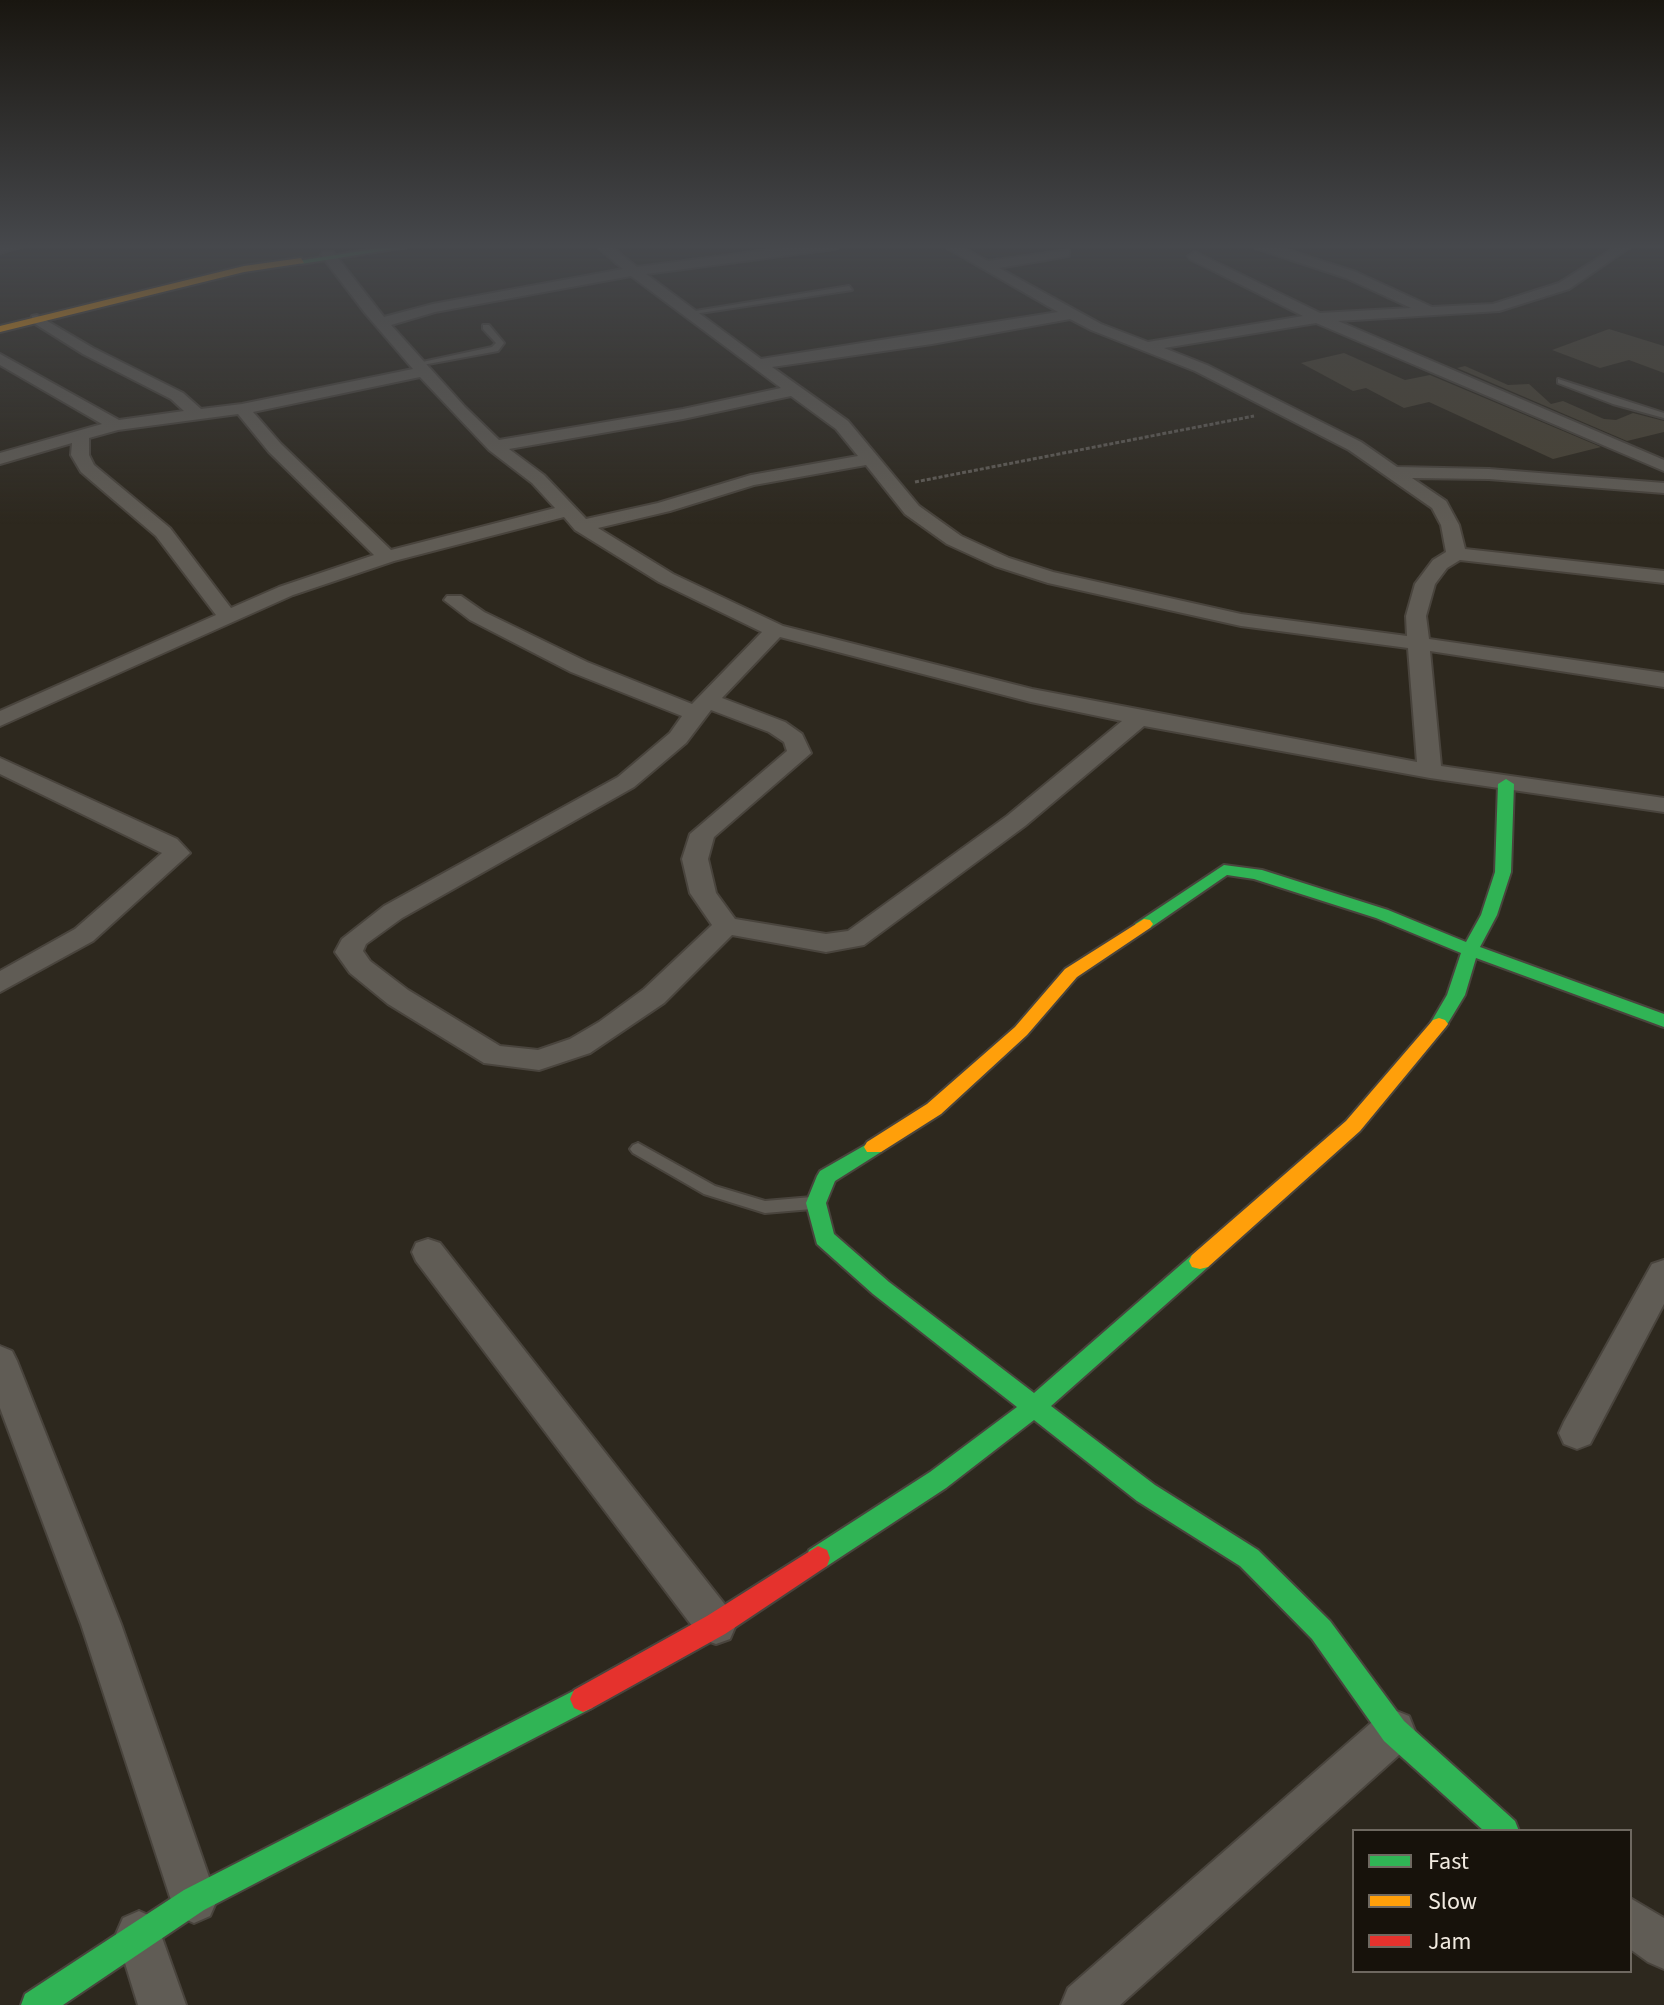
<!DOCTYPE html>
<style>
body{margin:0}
#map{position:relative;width:1664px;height:2005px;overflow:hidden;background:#2d281e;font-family:"Source Sans 3",sans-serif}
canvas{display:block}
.legend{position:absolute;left:1352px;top:1829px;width:280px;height:144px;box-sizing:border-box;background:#17120b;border:2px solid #6e6860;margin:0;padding:10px 14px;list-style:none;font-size:24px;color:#f1eae0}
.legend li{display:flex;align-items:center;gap:16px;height:40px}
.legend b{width:40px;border:2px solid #6e6860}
</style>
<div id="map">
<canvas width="1664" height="2005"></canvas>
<ul class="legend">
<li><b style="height:10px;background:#30b455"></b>Fast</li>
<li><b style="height:10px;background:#ff9f0a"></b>Slow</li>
<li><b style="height:10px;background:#e5322d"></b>Jam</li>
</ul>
</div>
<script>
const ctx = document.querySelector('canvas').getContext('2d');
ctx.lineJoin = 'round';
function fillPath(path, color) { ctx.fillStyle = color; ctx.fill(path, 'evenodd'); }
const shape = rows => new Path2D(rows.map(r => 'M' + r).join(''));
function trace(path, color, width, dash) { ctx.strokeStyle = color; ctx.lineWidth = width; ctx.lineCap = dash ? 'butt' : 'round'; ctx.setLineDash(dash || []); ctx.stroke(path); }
fillPath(shape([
 [1609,329,1664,346,1664,373,1629,360,1600,368,1552,350],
 [1344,353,1405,380,1430,375,1601,447,1553,459,1429,402,1404,408,1366,388,1353,391,1301,363],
 [1465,366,1508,385,1529,384,1551,404,1563,401,1604,419,1616,420,1633,413,1664,421,1664,432,1627,441,1457,368]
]), '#484234');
const lane = shape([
 [849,286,852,290,687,315,683,313,849,286],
 [483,325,489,325,504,343,498,351,417,366,413,364,492,347,496,343,483,329,483,325],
 [1558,379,1664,413,1664,418,1613,404,1558,383,1558,379],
 [638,1143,715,1186,765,1201,812,1197,818,1199,820,1203,818,1207,812,1209,765,1213,704,1194,633,1153,630,1149,633,1145,638,1143]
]);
const street = shape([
 [0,245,27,245,0,253,0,245],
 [595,245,609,245,637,267,807,245,841,245,835,249,646,274,761,359,1058,312,942,245,957,245,988,261,1069,250,1069,256,999,268,1101,324,1148,342,1303,316,1190,259,1188,256,1195,252,1320,313,1411,308,1346,278,1255,248,1254,245,1272,245,1356,272,1432,307,1493,304,1559,283,1619,245,1633,245,1569,289,1499,311,1338,321,1664,460,1664,471,1316,323,1164,348,1207,365,1361,442,1397,467,1489,469,1664,483,1664,493,1489,479,1412,478,1446,501,1459,525,1465,549,1664,571,1664,583,1460,560,1447,568,1435,584,1426,616,1429,639,1664,673,1664,687,1430,651,1441,766,1664,798,1664,812,1430,778,1144,726,1025,826,864,945,826,952,732,935,664,1003,590,1053,539,1070,484,1063,388,1004,350,973,335,952,342,939,384,906,618,777,670,733,682,716,571,672,470,620,444,600,447,596,461,596,484,612,587,662,692,704,762,632,659,582,575,530,564,517,394,561,293,595,0,726,0,711,216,615,156,536,81,472,71,455,72,443,0,464,0,453,102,424,0,365,0,354,119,420,184,411,171,399,83,354,32,322,32,316,37,315,93,348,183,393,201,409,242,404,413,369,365,313,321,255,323,252,333,252,384,317,433,304,623,269,595,245],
 [631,276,781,388,683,409,499,440,465,407,391,325,435,312,631,276],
 [1070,319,1091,330,1195,371,1349,450,1432,508,1441,525,1446,552,1433,560,1415,584,1406,616,1407,636,1241,614,1053,572,1009,558,961,536,919,506,848,421,772,367,932,344,1070,319],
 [420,377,489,450,532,483,555,508,391,550,281,444,253,412,420,377],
 [791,396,836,429,858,456,751,475,658,503,586,519,544,475,509,449,683,419,791,396],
 [238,414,269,452,374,555,279,587,231,608,170,528,94,465,89,455,89,438,118,430,238,414],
 [866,465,905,514,947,544,995,566,1048,583,1241,626,1408,648,1417,762,1032,689,783,626,673,574,598,528,670,511,754,485,866,465],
 [780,637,1031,702,1122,721,1007,816,848,931,826,934,735,919,716,893,708,859,714,837,811,753,802,734,785,722,722,698,780,637],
 [711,710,769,732,784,742,787,751,690,834,682,859,690,893,712,925,644,989,599,1022,570,1039,538,1050,500,1046,408,990,370,961,363,951,366,944,402,918,634,787,686,743,711,710],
 [0,758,177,839,190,853,93,941,0,992,0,971,75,929,162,853,0,774,0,758],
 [428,1239,440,1243,730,1611,736,1625,730,1639,716,1644,702,1639,416,1261,412,1252,416,1243,428,1239],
 [1664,1260,1664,1304,1590,1444,1577,1449,1564,1444,1559,1433,1564,1422,1652,1264,1664,1260],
 [0,1346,12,1351,17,1361,121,1624,217,1900,210,1916,194,1923,178,1916,171,1900,81,1624,0,1408,0,1346],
 [1394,1710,1409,1716,1415,1731,1409,1746,1120,2005,1061,2005,1068,1988,1379,1716,1394,1710],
 [1630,1898,1664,1918,1664,1969,1648,1962,1630,1949,1630,1898],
 [139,1911,155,1918,186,2005,138,2005,116,1934,123,1918,139,1911]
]);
const fast = shape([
 [399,245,419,245,301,264,297,261,399,245],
 [1506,779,1514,784,1511,872,1497,915,1480,947,1664,1014,1664,1027,1476,958,1465,995,1445,1028,1433,1028,1430,1024,1447,995,1461,953,1376,918,1254,879,1227,875,1150,928,1138,928,1135,924,1224,865,1262,870,1388,910,1466,942,1481,915,1495,872,1498,784,1506,779],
 [874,1140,881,1142,884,1147,881,1152,835,1181,826,1203,834,1234,889,1282,1034,1393,1192,1255,1200,1253,1208,1255,1211,1261,1208,1267,1051,1406,1155,1485,1258,1550,1330,1621,1404,1721,1515,1821,1519,1831,1484,1831,1384,1741,1312,1639,1240,1566,1137,1501,1034,1420,946,1488,827,1566,818,1570,809,1566,806,1558,809,1550,930,1472,1017,1407,873,1294,817,1244,806,1203,817,1176,820,1171,874,1140],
 [583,1686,592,1690,596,1699,592,1708,204,1910,63,2005,21,2005,25,1994,184,1890,583,1686]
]);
const slow = shape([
 [301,258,304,263,244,272,0,332,0,326,244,266,301,258],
 [1144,919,1150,920,1153,924,1150,928,1077,977,1027,1035,941,1114,881,1152,867,1152,864,1147,867,1142,927,1104,1015,1027,1065,969,1144,919],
 [1439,1018,1445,1020,1448,1024,1445,1028,1360,1131,1208,1267,1200,1269,1192,1267,1189,1261,1192,1255,1346,1121,1433,1020,1439,1018]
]);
const jam = shape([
 [818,1546,827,1550,830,1558,827,1566,725,1634,592,1708,583,1712,574,1708,570,1699,574,1690,707,1616,818,1546]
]);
trace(lane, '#49443d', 4);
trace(street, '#49443d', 4);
trace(fast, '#49443d', 4);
trace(slow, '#49443d', 4);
trace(jam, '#49443d', 4);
trace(shape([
 [915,482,1254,416]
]), '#605c56', 3, [4, 2]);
fillPath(lane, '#605c55');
fillPath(street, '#605c55');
fillPath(fast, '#30b455');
fillPath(slow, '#ff9f0a');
fillPath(jam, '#e5322d');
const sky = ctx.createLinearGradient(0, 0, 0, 525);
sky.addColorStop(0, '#191610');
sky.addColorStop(0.47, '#46484c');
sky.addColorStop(1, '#46484c00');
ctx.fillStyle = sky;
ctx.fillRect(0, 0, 1664, 525);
</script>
